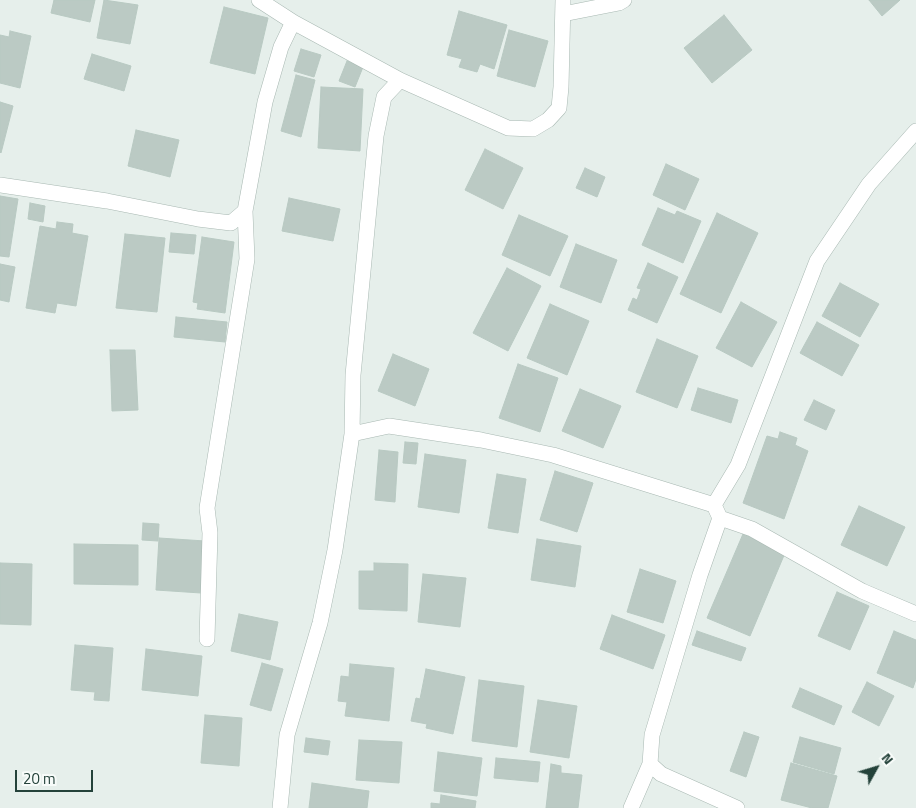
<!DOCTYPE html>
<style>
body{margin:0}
#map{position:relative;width:916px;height:808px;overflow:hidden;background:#e6efeb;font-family:"Titillium Web",sans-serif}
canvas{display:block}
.north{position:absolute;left:851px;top:743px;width:50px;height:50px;-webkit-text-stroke:4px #f7fbf9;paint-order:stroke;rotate:51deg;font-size:14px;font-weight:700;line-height:20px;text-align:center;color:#24423a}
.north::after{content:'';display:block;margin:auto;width:18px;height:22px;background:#24423a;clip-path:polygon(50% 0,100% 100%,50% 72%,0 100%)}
.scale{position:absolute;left:15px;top:770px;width:78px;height:22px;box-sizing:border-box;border:2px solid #24423a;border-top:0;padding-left:6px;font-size:15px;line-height:18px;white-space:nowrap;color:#24423a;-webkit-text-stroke:4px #f7fbf9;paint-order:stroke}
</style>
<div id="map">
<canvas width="916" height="808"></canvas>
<div class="north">N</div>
<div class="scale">20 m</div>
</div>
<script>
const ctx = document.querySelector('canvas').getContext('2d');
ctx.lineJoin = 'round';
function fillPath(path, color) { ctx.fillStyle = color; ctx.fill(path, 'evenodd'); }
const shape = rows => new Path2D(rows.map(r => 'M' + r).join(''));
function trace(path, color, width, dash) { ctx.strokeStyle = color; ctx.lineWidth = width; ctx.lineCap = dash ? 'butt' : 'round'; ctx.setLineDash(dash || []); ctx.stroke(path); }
const building = shape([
 [54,0,95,0,90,22,51,13,54,0],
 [104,0,138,5,130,44,97,38,104,0],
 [869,0,900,0,882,16,869,0],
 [224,7,268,18,255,74,210,63,224,7],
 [459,11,507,25,494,69,480,64,477,72,459,67,462,59,447,55,459,11],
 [724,15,752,50,712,83,684,48,724,15],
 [509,30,548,41,535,87,497,76,509,30],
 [10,31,31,36,20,88,0,83,0,35,9,37,10,31],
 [301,49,321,55,314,77,294,71,301,49],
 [92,54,131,66,124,91,84,79,92,54],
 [347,61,363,67,355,87,339,81,347,61],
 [296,75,315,80,301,137,281,131,296,75],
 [321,87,363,89,360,151,318,148,321,87],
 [0,102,13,106,1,153,0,152,0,102],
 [136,130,179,140,170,177,128,166,136,130],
 [485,149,523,168,503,209,465,190,485,149],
 [666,164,699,179,685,210,653,195,666,164],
 [585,168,605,177,597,197,576,188,585,168],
 [0,196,18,199,9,257,0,256,0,196],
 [289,198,340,209,333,241,282,231,289,198],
 [30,203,45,206,43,222,28,219,30,203],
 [658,208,675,215,677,211,701,221,683,263,642,245,658,208],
 [717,213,758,233,721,313,680,294,717,213],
 [519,215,568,236,550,276,502,255,519,215],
 [57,222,73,224,72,233,88,236,76,306,57,303,55,313,26,308,40,226,56,229,57,222],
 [171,233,196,235,194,254,169,252,171,233],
 [125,234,165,238,157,312,116,308,125,234],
 [202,237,234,242,225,313,197,309,198,303,193,302,202,237],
 [576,244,617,260,601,303,560,287,576,244],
 [648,263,678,277,657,323,628,310,633,298,637,300,641,289,637,288,648,263],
 [0,264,15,267,9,302,0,300,0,264],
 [507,268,541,286,508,351,473,333,507,268],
 [840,283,879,304,860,337,822,316,840,283],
 [741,302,777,322,752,367,716,348,741,302],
 [550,304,589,321,567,375,527,358,550,304],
 [176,317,227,322,225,342,174,337,176,317],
 [817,322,859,345,842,376,800,353,817,322],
 [657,339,698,356,677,408,636,392,657,339],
 [110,350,135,350,138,410,112,411,110,350],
 [393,354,429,369,415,406,378,391,393,354],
 [518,364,558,378,540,432,499,418,518,364],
 [698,388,738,400,731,423,691,410,698,388],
 [580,389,621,406,603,448,562,431,580,389],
 [814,400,835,410,826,430,804,420,814,400],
 [780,432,797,438,795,445,808,451,784,519,743,503,767,436,778,439,780,432],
 [405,442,418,443,416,464,403,463,405,442],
 [379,450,398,452,395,502,375,500,379,450],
 [425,454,466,460,459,513,418,507,425,454],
 [555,471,593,483,577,532,540,520,555,471],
 [497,474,526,479,518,533,488,528,497,474],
 [859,506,905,527,887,566,841,545,859,506],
 [143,523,159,524,158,541,142,540,143,523],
 [743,534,785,553,750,636,707,618,743,534],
 [159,538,205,541,201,593,156,590,159,538],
 [537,539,581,546,575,587,531,580,537,539],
 [74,544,138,545,138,585,74,584,74,544],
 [0,563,32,564,31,625,0,624,0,563],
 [374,563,408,564,407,611,359,609,359,571,374,571,374,563],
 [640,569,676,581,663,623,627,612,640,569],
 [423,574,466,578,460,627,418,622,423,574],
 [837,592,869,606,850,650,818,636,837,592],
 [239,614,278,622,270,660,231,651,239,614],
 [612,615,665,635,653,669,600,649,612,615],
 [697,631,746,648,741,661,692,645,697,631],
 [894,631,916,640,916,679,913,688,877,673,894,631],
 [75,645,113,648,109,701,94,700,95,692,71,690,75,645],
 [146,649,202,656,198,696,142,690,146,649],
 [262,663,283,669,271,711,250,705,262,663],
 [350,664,394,668,389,721,345,716,347,702,338,701,341,676,349,677,350,664],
 [426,669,465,677,453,734,426,728,427,724,411,721,416,698,420,699,426,669],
 [479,680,524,686,517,747,472,741,479,680],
 [867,682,894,696,879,726,852,712,867,682],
 [800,688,842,706,834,725,792,707,800,688],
 [538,700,577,706,569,758,530,752,538,700],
 [205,715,242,718,239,766,201,763,205,715],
 [744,732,759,737,746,777,730,771,744,732],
 [800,737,841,748,834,774,793,762,800,737],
 [306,738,330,741,328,755,304,752,306,738],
 [359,740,402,742,399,783,356,780,359,740],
 [438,752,482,758,477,796,434,791,438,752],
 [496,758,540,762,538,782,494,778,496,758],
 [791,763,837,776,828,808,812,808,781,800,791,763],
 [551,764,561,766,561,773,582,775,578,808,546,808,551,764],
 [312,783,369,791,367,808,309,808,312,783],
 [441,795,476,801,475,808,431,808,431,803,440,804,441,795]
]);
fillPath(building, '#bbcac4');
trace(building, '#b8c9c2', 1);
const minor = shape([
 [259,0,293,22,400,80,508,128,533,129,548,120,559,108,561,87,563,0],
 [563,14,619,3,624,0],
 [0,185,107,201,198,219,231,223,245,211,265,102,281,47,293,22],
 [352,434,389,426,481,440,553,455,714,505,720,518,700,575,652,735,650,764,661,774,737,808],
 [714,505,738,465,817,261,869,184,916,131],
 [720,518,752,529,862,591,916,614],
 [207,639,210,533,207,508,247,259,245,211],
 [280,808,287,735,320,623,335,550,352,434,353,375,376,136,384,97,400,80],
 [631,808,650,764]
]);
trace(minor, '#a8b8b2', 16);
trace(minor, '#fff', 15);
</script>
